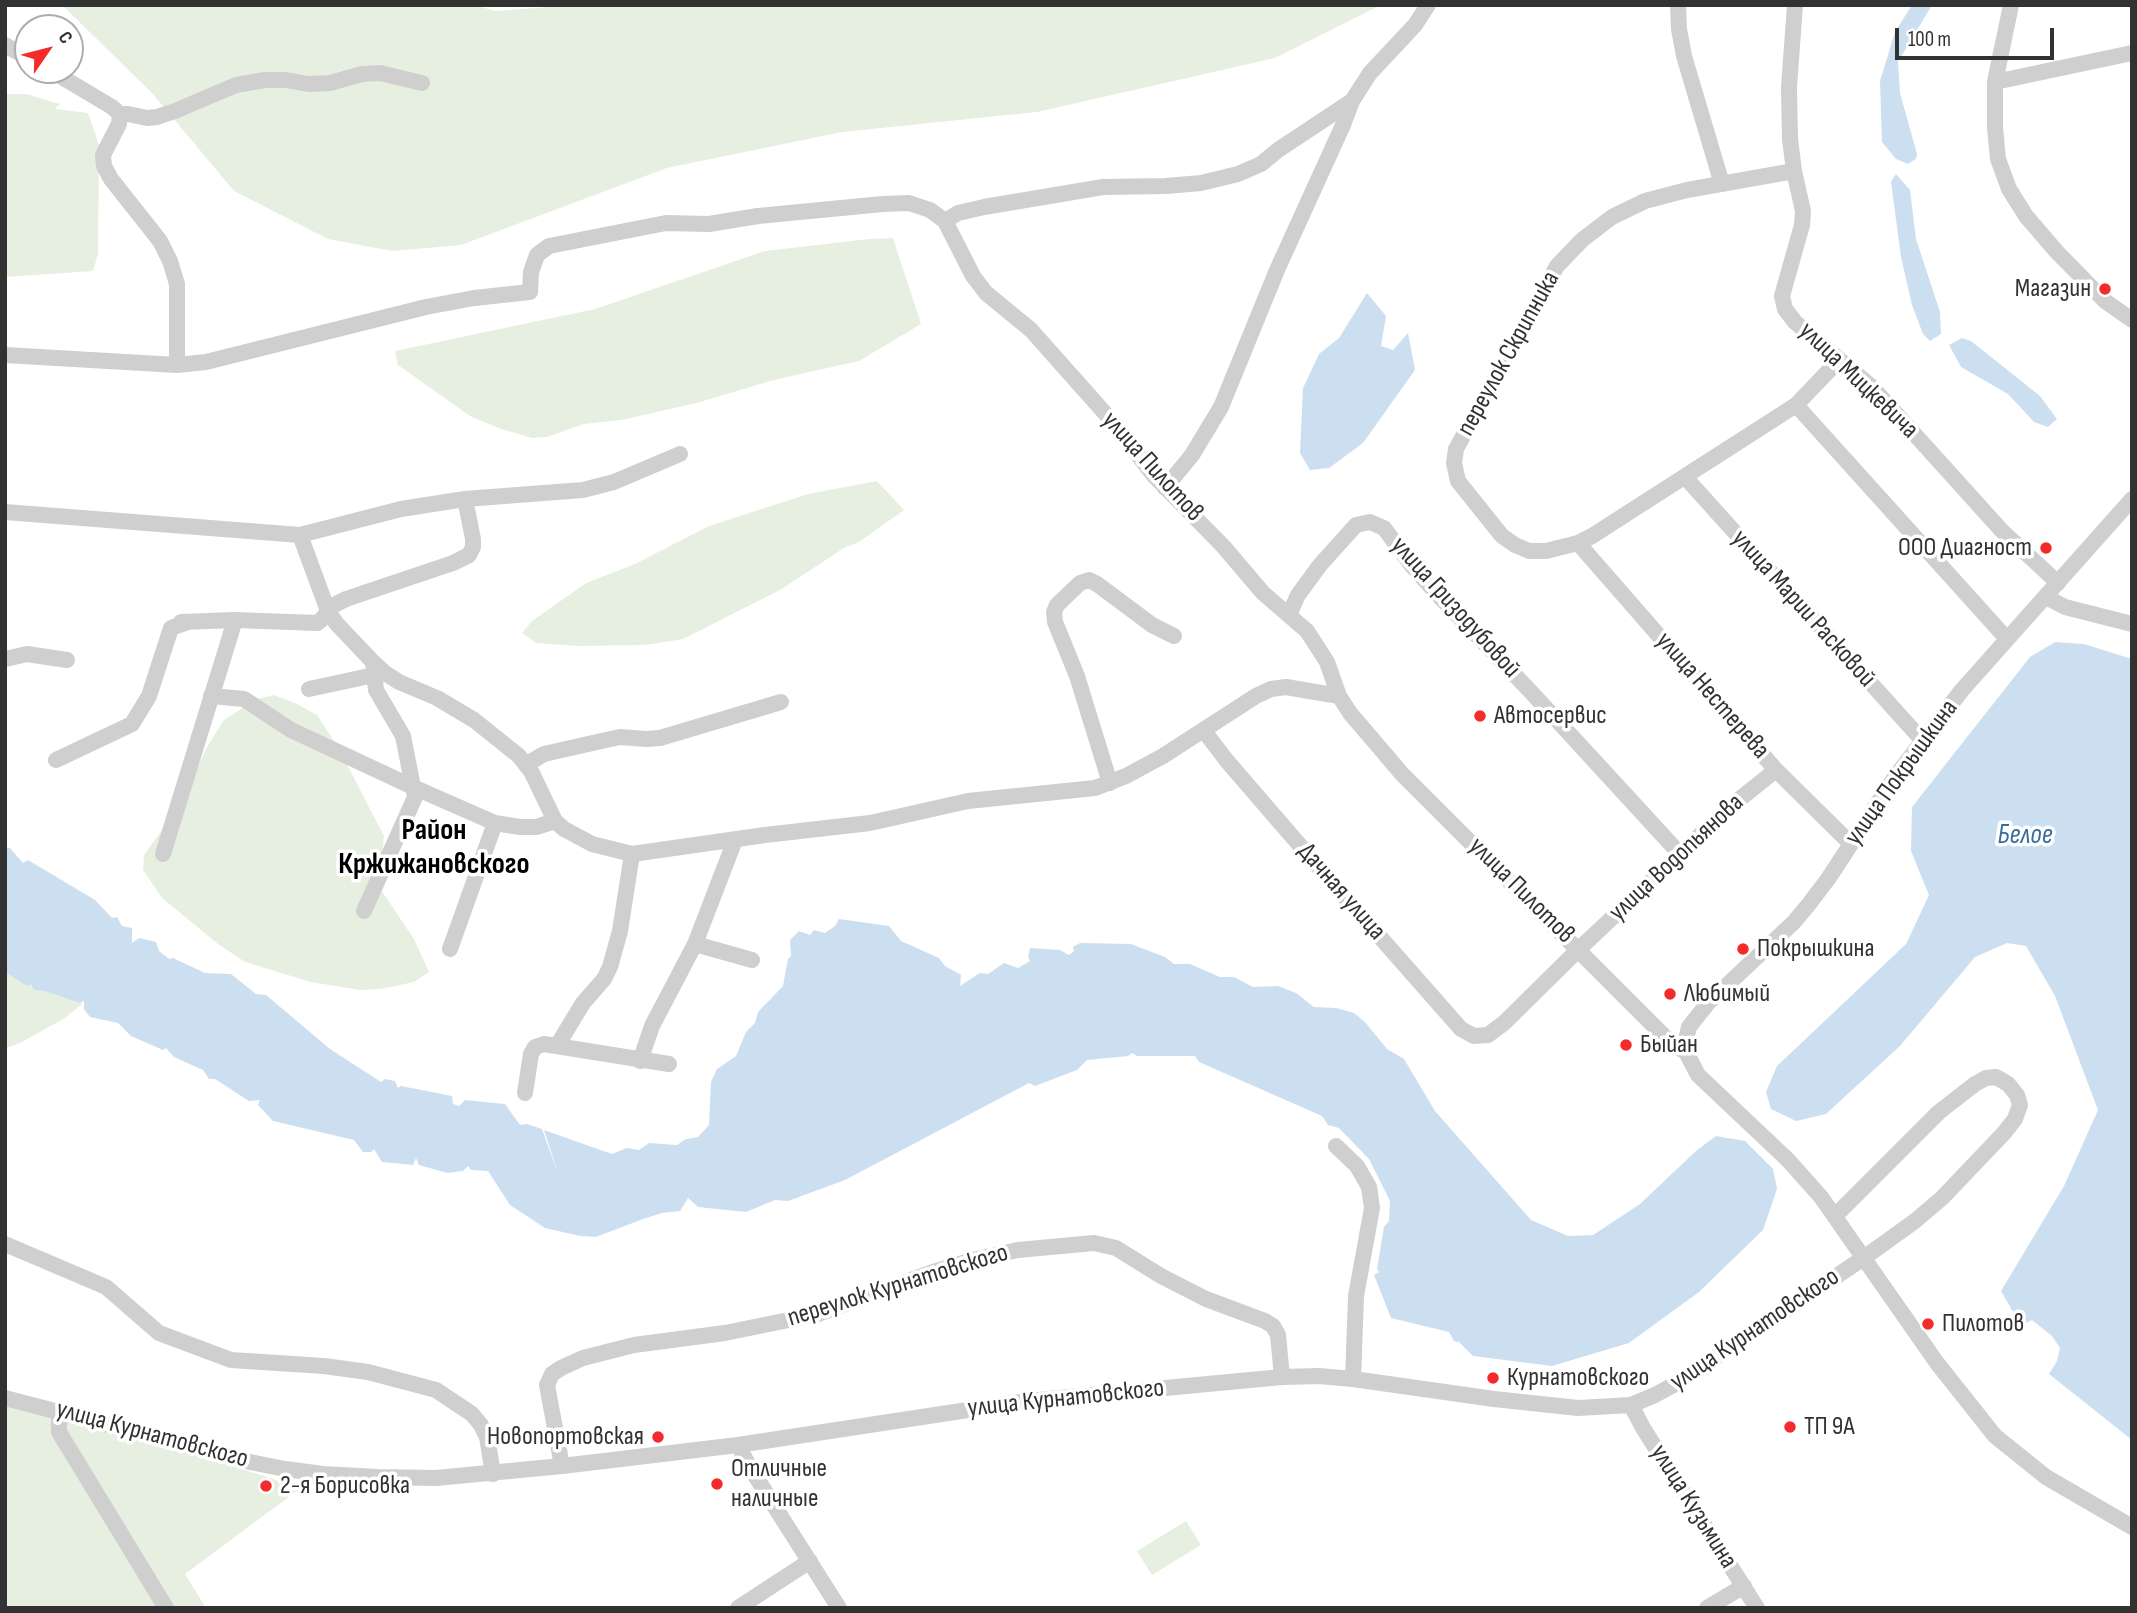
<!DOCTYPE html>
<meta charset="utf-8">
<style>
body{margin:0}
#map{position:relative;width:2137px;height:1613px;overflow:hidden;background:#fff;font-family:"Sofia Sans Condensed",sans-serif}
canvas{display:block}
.frame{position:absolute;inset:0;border:7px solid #323232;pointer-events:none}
.north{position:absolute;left:14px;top:14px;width:70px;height:70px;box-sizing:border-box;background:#fff;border:2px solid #adadad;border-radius:50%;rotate:55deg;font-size:19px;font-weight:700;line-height:28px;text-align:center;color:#323232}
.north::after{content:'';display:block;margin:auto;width:24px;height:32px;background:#f32c2b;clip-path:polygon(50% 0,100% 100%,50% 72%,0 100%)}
.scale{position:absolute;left:1895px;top:28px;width:159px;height:32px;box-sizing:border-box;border:4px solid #323232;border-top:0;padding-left:9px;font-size:21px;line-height:24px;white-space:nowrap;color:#323232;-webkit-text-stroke:5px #fff;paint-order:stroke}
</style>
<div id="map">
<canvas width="2137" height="1613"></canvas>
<div class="frame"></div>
<div class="north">С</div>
<div class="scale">100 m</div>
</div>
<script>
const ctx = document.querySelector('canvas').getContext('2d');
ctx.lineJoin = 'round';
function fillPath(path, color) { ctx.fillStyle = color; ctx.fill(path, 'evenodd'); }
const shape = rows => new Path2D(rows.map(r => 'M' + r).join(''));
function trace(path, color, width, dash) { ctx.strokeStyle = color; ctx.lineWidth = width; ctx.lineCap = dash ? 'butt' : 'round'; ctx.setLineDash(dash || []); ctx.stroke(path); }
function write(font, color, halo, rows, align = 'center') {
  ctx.font = font + ' "Sofia Sans Condensed",sans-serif'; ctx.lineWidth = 7; ctx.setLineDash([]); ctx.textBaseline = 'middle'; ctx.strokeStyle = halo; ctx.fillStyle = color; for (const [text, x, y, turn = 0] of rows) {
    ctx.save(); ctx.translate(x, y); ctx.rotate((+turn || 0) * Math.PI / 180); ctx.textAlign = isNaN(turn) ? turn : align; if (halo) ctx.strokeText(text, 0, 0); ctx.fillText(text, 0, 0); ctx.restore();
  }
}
fillPath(shape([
 [62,5,472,5,497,11,574,5,1381,5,1275,58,1037,112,842,132,667,168,461,245,392,251,328,239,234,191,152,93],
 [5,94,26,94,60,104,55,109,88,113,99,145,98,254,93,271,5,277],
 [893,238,921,324,859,361,774,380,700,402,622,420,584,424,547,437,532,438,501,429,470,416,398,365,395,351,595,309,765,251,869,239],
 [877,481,904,510,859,542,844,548,780,590,683,639,646,645,578,646,536,643,522,633,532,621,586,583,635,564,709,526,808,494],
 [274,695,297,704,317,715,338,747,384,836,381,863,373,878,414,939,429,972,414,982,381,989,360,990,311,982,245,962,218,944,162,898,143,870,144,855,181,804,207,747,224,720,257,699],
 [5,961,82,1004,65,1018,20,1043,5,1048],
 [5,1398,64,1412,301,1488,185,1574,206,1608,5,1608],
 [1186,1521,1201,1545,1152,1575,1137,1551]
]), '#e7f0e0');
fillPath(shape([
 [1912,5,1932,5,1898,62,1900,93,1917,154,1916,159,1908,164,1896,159,1882,142,1880,81,1895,32],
 [1896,174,1910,190,1916,239,1940,312,1941,334,1930,341,1923,334,1912,305,1901,257,1891,182],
 [1367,293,1386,316,1381,346,1393,350,1408,333,1415,370,1363,443,1329,468,1310,470,1300,453,1303,388,1319,354,1339,338],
 [1962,338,1971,341,2040,396,2057,419,2048,427,2034,422,2008,394,1961,367,1949,345],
 [2055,642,2084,644,2132,659,2132,1440,2049,1374,2057,1361,2060,1348,2052,1336,2032,1320,2021,1326,2001,1291,2064,1186,2098,1110,2055,996,2026,946,2007,943,1975,957,1900,1046,1826,1114,1796,1121,1771,1109,1766,1092,1777,1066,1906,944,1929,895,1911,851,1912,807,2030,657],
 [5,847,10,848,23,863,28,860,95,900,112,918,117,917,122,926,132,928,132,943,139,938,156,942,159,951,169,959,173,958,205,973,231,974,256,994,266,995,330,1049,381,1082,385,1079,395,1081,398,1088,401,1086,452,1096,453,1104,459,1106,465,1100,505,1104,520,1125,527,1124,542,1129,558,1173,544,1130,612,1154,627,1148,639,1150,649,1143,677,1145,686,1139,698,1137,709,1125,711,1082,717,1069,736,1056,746,1032,755,1023,758,1012,783,986,788,959,791,956,790,940,799,931,810,935,814,930,825,933,835,926,839,919,889,926,901,941,939,958,945,966,961,975,960,986,980,973,988,974,1004,963,1018,968,1030,961,1028,957,1030,948,1060,950,1069,955,1074,951,1073,947,1080,943,1131,944,1165,957,1174,964,1190,964,1220,977,1234,977,1253,987,1278,986,1296,993,1314,1007,1336,1008,1354,1013,1365,1022,1387,1049,1404,1059,1435,1111,1531,1220,1568,1236,1593,1235,1640,1204,1697,1150,1716,1136,1745,1141,1773,1169,1777,1189,1763,1230,1699,1292,1629,1343,1552,1366,1473,1356,1459,1342,1454,1341,1449,1332,1391,1318,1374,1275,1379,1272,1377,1269,1384,1227,1389,1221,1390,1201,1369,1159,1339,1128,1328,1125,1322,1116,1199,1062,1195,1056,1137,1056,1132,1053,1128,1056,1087,1060,1077,1070,1035,1086,1029,1083,845,1180,788,1201,775,1200,746,1212,698,1207,688,1198,680,1211,662,1213,643,1219,596,1237,580,1236,545,1228,510,1205,488,1171,471,1170,468,1166,463,1171,447,1173,419,1165,416,1158,413,1165,382,1162,374,1149,371,1152,363,1152,354,1140,273,1121,258,1105,260,1100,249,1101,215,1079,209,1079,203,1070,174,1057,166,1048,163,1050,131,1036,118,1023,90,1017,84,1009,84,1001,80,1003,45,991,34,990,31,984,27,986,5,972]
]), '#ccdff0');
trace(shape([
 [1678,5,1679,29,1684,56,1722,184],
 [1795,5,1789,87,1790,139,1794,171,1803,211,1802,225,1782,296,1785,309,1795,322,1872,387,2002,531,2058,583],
 [2011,5,1995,82,1995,127,1998,159,2009,189,2026,216,2056,251,2105,301,2132,320],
 [5,45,28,58],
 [50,70,112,107,120,114,119,124,103,155,104,166,111,179,160,241,170,261,177,284,177,365],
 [1995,82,2132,53],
 [120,114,128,114,147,118,157,117,175,111,236,85,265,80,286,80,308,84,330,83,362,74,380,73,422,83],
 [1794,171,1687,190,1645,201,1612,217,1582,240,1557,266,1456,449,1454,463,1458,481,1502,536,1515,545,1529,551,1546,551,1578,543,1592,536,1796,405,1839,360],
 [945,221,973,276,986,293,1031,330,1111,420,1155,477,1223,546,1263,593,1307,631,1327,662,1339,696,1350,713,1402,774,1673,1045,1686,1052],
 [5,355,177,365,206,362,426,307,474,298,530,292,531,272,537,255,549,246,666,223,709,224,758,216,883,204,909,203,930,210,945,221,958,213,984,207,1103,187,1166,186,1201,183,1238,174,1261,164,1278,150,1352,101],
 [1796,405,2007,639],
 [1685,477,1922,740],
 [1165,488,1192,455,1221,407,1277,270,1343,125,1352,101,1370,73,1415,25,1428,5],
 [2132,499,1962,690,1895,777,1828,879,1809,904,1794,922,1708,1003,1689,1027,1686,1040,1686,1052,1698,1075,1788,1160,1821,1197,1937,1363,1995,1436,2046,1477,2132,1527],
 [5,512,300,535,401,509,465,499,583,490,614,482,680,454],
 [300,535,328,611,336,623,373,662,385,673,399,682,437,698,474,720,519,756,532,773,555,821,564,829,592,844,632,854,765,835,870,823,968,801,1095,788,1126,776,1163,756,1256,696,1271,689,1286,687,1339,696],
 [1578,543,1776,770,1851,844],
 [2046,597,2065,607,2132,624],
 [1289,615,1298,595,1320,565,1356,525,1370,522,1384,528,1412,566,1440,597,1532,693,1680,854],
 [181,622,235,620,317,623,321,620,334,605,346,599,453,563,469,555,473,547,473,539,465,499],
 [5,659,27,654,67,660],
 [309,689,374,675],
 [211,696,244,699,291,730,413,787,495,823,520,827,536,827,555,821],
 [1204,731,1227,761,1328,878,1461,1029,1474,1036,1488,1035,1504,1023,1579,949,1731,806,1776,770],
 [56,760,132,724,149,696,171,628,188,622],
 [527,764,544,754,606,740,620,737,646,739,660,738,781,702],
 [1110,783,1077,676,1055,622,1054,612,1057,605,1080,583,1089,580,1097,584,1152,625,1174,636],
 [163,854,235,620],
 [364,911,415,797,403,736,376,690,373,662],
 [695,944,752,960],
 [450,949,495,823],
 [557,1046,583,1003,604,979,610,967,620,931,632,854],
 [640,1061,652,1026,695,944,735,840],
 [525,1093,531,1054,535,1047,544,1044,669,1064],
 [1336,1146,1357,1166,1369,1187,1372,1208,1356,1296,1353,1379],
 [5,1244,106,1287,159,1333,231,1360,324,1366,368,1372,436,1390,472,1414,481,1425,487,1437,493,1474],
 [5,1398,250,1462,285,1469,323,1474,378,1477,436,1478,562,1466,738,1445,1027,1401,1282,1377,1319,1376,1353,1379,1494,1399,1578,1408,1631,1405,1655,1395,1679,1382,1865,1257,1915,1221,1942,1198,2004,1133,2015,1119,2020,1105,2017,1095,2008,1084,1996,1077,1986,1078,1975,1084,1939,1112,1835,1216],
 [1631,1405,1643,1428,1757,1608],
 [59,1411,59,1432,166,1608],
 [738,1445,749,1466,839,1608],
 [562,1466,547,1385,552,1374,561,1368,583,1358,634,1345,725,1333,818,1314,933,1272,973,1260,1018,1250,1094,1243,1116,1248,1161,1276,1206,1299,1265,1321,1273,1326,1278,1335,1282,1377],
 [738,1608,810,1561],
 [1707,1608,1744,1586]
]), '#cfcfcf', 16);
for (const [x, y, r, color] of [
 [2105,289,7,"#f32c2b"],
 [2046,548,7,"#f32c2b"],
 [1480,716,7,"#f32c2b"],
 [1743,949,7,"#f32c2b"],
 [1670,994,7,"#f32c2b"],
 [1626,1045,7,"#f32c2b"],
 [1928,1324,7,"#f32c2b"],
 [1493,1378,7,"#f32c2b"],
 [1790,1427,7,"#f32c2b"],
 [658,1437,7,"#f32c2b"],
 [717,1484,7,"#f32c2b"],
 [266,1486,7,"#f32c2b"]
]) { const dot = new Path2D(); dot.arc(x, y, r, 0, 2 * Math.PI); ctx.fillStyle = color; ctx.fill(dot); trace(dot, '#fff', 2.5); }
write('26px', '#323232', '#fff', [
 ["Магазин",2091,289,"right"],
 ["ООО Диагност",2032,548,"right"],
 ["Автосервис",1494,716],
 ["Покрышкина",1757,949],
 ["Любимый",1684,994],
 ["Быйан",1640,1045],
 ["Пилотов",1942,1324],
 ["Курнатовского",1507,1378],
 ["ТП 9А",1804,1427],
 ["Новопортовская",644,1437,"right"],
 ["Отличные",731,1469],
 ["наличные",731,1499],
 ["2-я Борисовка",280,1486]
], 'left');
write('26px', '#323232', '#fff', [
 ["переулок Скрипника",1509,354,-61],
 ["улица Мицкевича",1858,381,44],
 ["улица Пилотов",1152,467,48],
 ["улица Гризодубовой",1455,608,48],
 ["улица Марии Расковой",1803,609,48],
 ["улица Нестерева",1712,696,49],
 ["улица Покрышкина",1902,773,-54],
 ["улица Водопьянова",1677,858,-43],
 ["улица Пилотов",1521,891,45],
 ["Дачная улица",1341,892,49],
 ["переулок Курнатовского",898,1286,-17],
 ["улица Курнатовского",1755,1330,-34],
 ["улица Курнатовского",1066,1399,-6],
 ["улица Курнатовского",152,1435,15],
 ["улица Кузьмина",1693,1507,58]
]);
write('italic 28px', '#386e9d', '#fff', [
 ["Белое",2025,836]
]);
write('bold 30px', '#000', '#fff', [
 ["Район",434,831],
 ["Кржижановского",434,865]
]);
</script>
